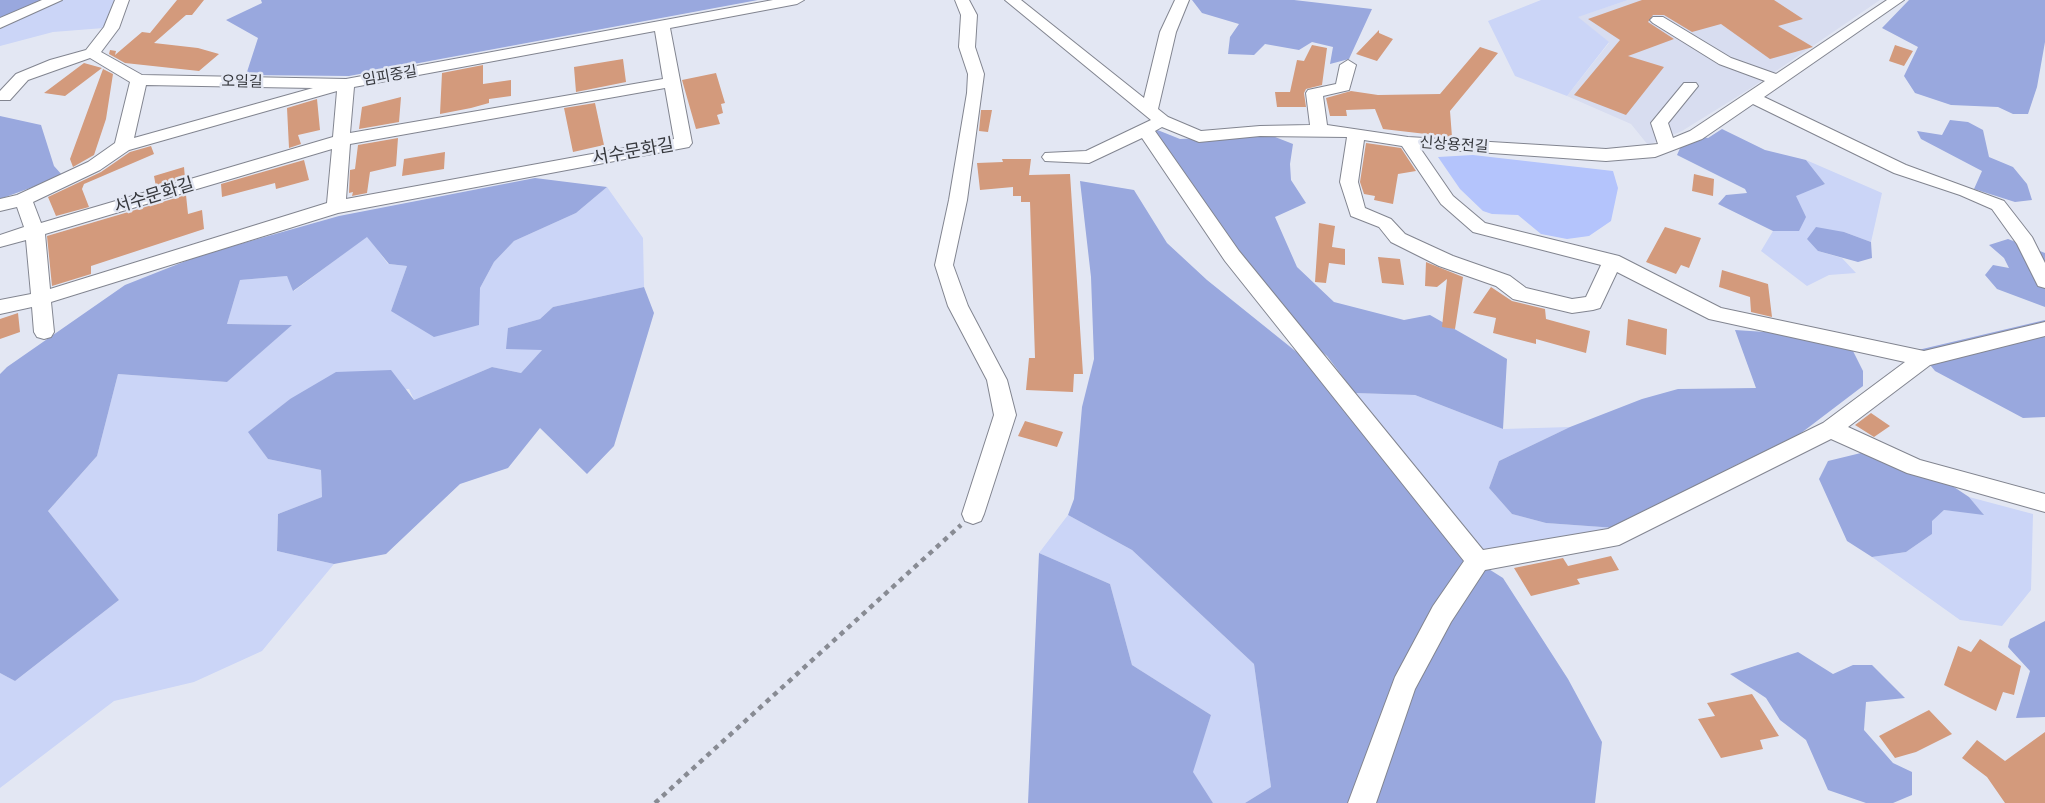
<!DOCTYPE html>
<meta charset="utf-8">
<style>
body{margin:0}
canvas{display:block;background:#e3e7f3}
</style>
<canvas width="2045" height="803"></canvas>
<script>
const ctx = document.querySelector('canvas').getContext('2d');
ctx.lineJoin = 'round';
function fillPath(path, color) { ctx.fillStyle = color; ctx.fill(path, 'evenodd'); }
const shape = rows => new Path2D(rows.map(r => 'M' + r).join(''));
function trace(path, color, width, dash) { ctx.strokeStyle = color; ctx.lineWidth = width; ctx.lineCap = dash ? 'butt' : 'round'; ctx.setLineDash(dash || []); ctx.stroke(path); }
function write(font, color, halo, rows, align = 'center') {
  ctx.font = font + ' Figtree,"Noto Sans KR",sans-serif'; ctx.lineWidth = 5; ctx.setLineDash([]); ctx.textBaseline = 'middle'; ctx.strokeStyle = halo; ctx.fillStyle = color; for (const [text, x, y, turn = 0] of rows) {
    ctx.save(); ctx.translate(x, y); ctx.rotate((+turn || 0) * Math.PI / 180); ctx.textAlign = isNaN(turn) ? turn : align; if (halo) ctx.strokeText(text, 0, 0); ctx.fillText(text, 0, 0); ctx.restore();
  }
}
fillPath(shape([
 [1628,0,1880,0,1751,88,1682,131,1648,145,1631,124,1567,96,1609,43,1577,17]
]), '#d8ddf0');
fillPath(shape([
 [61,0,117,0,104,28,53,32,0,46,0,26],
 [1541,0,1628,0,1578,17,1609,42,1567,96,1515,76,1488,21],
 [1806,160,1882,193,1871,242,1844,232,1818,251,1842,258,1856,273,1829,275,1807,286,1761,251,1773,231,1799,231,1795,195,1825,184],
 [607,187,643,238,644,287,553,307,540,319,508,328,543,349,521,373,492,367,414,400,409,389,290,399,249,432,268,459,321,470,322,497,278,514,277,551,334,564,262,651,194,682,114,701,0,788,0,673,15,681,119,600,48,511,97,456,118,374,227,382,291,325,227,324,240,280,287,276,294,291,367,236,388,264,407,266,391,311,480,288,494,262,514,241,576,213],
 [1355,393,1415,395,1503,429,1570,427,1499,461,1489,488,1512,514,1546,523,1616,528,1479,551],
 [1969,497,2033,514,2031,590,2002,626,1960,620,1872,557,1906,552,1932,534,1931,521,1944,510,1983,514],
 [1068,515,1132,550,1254,664,1271,787,1245,803,1213,803,1192,772,1211,715,1132,665,1110,584,1039,553]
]), '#cbd5f7');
fillPath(shape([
 [0,0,47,0,0,22],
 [261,0,758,0,349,76,246,75,258,38,226,20,262,3],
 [1192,0,1294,0,1372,9,1349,59,1330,64,1333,47,1312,42,1299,50,1265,44,1254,55,1228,54,1230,37,1239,24,1202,13],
 [1909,0,2045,0,2045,42,2037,87,2028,114,2013,114,1998,107,1951,105,1915,93,1904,76,1918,47,1882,28],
 [0,116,41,125,54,166,63,176,0,199],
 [1950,120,1968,122,1983,130,1989,157,2013,167,2027,184,2032,200,2015,202,1974,189,1982,171,1921,139,1917,131,1942,135],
 [1155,129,1180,139,1270,135,1293,144,1290,164,1291,180,1306,203,1275,217,1297,267,1334,302,1404,320,1430,315,1507,359,1503,429,1415,395,1355,393,1327,356,1255,296,1178,179,1155,159],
 [1722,129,1765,150,1806,160,1825,184,1796,196,1806,217,1799,231,1773,231,1718,204,1726,195,1747,193,1745,189,1677,155,1681,146,1703,137,1708,138],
 [535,178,607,187,576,213,514,241,494,262,480,288,479,325,434,337,391,311,407,266,389,264,367,237,293,291,287,276,240,280,227,324,292,325,227,382,118,374,97,456,48,511,119,600,15,681,0,673,0,374,7,367,125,285,201,255,339,216],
 [1080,181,1134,190,1167,243,1207,280,1309,362,1452,546,1503,578,1568,679,1602,742,1595,803,1245,803,1271,787,1254,664,1132,550,1068,515,1074,499,1082,407,1094,359,1091,277],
 [1816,227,1844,232,1871,242,1872,258,1858,262,1818,251,1807,239],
 [2008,239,2045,253,2045,307,1997,289,1985,275,1993,265,2009,268,2004,258,1989,245],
 [644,287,654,313,614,446,587,474,540,428,508,468,460,484,386,554,334,564,277,551,278,514,322,497,321,470,268,459,248,432,290,399,336,372,391,370,414,400,492,367,521,373,542,350,506,349,508,328,540,319,553,307],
 [2045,320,2045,417,2023,418,1935,371,1918,350],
 [1735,330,1781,333,1852,349,1863,371,1863,386,1788,443,1738,464,1616,528,1546,523,1512,514,1489,488,1499,461,1570,427,1642,399,1678,389,1756,388],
 [1865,452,1912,459,1969,497,1984,515,1944,510,1932,521,1932,534,1906,552,1872,557,1847,541,1819,479,1828,461],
 [1039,553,1110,584,1132,665,1211,715,1193,772,1213,803,1028,803],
 [2045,621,2045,717,2016,718,2030,671,2008,647,2010,639],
 [1798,652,1833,674,1853,665,1872,665,1905,698,1866,702,1864,730,1893,763,1912,772,1912,795,1893,803,1866,803,1828,790,1806,740,1780,720,1766,698,1730,674]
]), '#99a8de');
fillPath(shape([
 [1473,155,1613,171,1618,188,1611,221,1589,236,1567,239,1541,234,1518,215,1492,214,1483,211,1460,189,1438,157]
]), '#b4c4fc');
fillPath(shape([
 [177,0,204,0,192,15,186,15,154,43,198,48,219,54,199,71,125,63,109,54,110,50,116,51,115,55,142,32,150,33],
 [1642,0,1774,0,1803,19,1778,26,1813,47,1770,59,1721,24,1692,32,1664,15,1653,15,1648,22,1674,39,1628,56,1664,67,1626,115,1574,95,1620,40,1588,19],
 [1379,30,1379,33,1393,39,1377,61,1356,54],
 [1312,45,1327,48,1322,85,1306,89,1304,93,1306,107,1277,107,1275,92,1290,92,1297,60,1304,61],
 [1895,45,1913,51,1904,66,1889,61],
 [1480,47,1498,53,1450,111,1452,137,1383,129,1375,109,1346,110,1347,116,1330,116,1326,98,1351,91,1378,95,1440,94],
 [623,59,626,82,576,92,574,67],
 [84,63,102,68,65,96,44,93],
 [483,65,483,84,511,80,511,96,489,99,489,103,471,108,440,114,442,73],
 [103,69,113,74,106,119,94,155,73,167,70,159],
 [716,73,725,103,721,104,723,113,717,115,720,124,696,129,682,80],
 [401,97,399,122,359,129,362,107],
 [317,99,320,130,298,135,301,144,289,148,287,108],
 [595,103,604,145,573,152,564,108],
 [981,110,992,110,988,132,979,131],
 [398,138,396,166,370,172,367,193,352,196,353,192,349,193,350,170,355,169,358,145],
 [1366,143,1401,148,1416,171,1398,174,1393,204,1374,200,1375,196,1364,194,1360,182],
 [151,146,154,154,84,184,82,189,89,207,56,216,48,197,101,172,130,152],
 [445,152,444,169,402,176,404,159],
 [1002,159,1031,159,1029,175,1070,174,1083,374,1074,374,1073,392,1026,390,1029,358,1035,358,1030,202,1021,202,1021,196,1013,196,1013,187,980,190,977,163,1003,162],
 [304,160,309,180,276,189,275,183,222,197,221,184],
 [184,167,185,178,156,187,154,176],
 [1694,174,1714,179,1713,196,1692,191],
 [186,195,188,214,202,210,204,229,91,266,91,274,52,286,47,236],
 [1319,223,1335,226,1332,247,1345,249,1345,265,1329,263,1326,283,1315,282],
 [1665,227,1701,238,1689,268,1681,265,1676,274,1646,262],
 [1378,257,1400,259,1404,285,1382,283],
 [1426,262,1463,277,1455,329,1442,327,1447,279,1437,287,1425,286],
 [1722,270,1768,284,1772,317,1751,312,1750,297,1719,287],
 [1491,287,1512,301,1545,309,1546,319,1590,331,1586,353,1536,339,1536,344,1493,333,1496,318,1473,313],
 [18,313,20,332,0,339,0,319],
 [1628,319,1667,329,1666,355,1626,345],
 [1871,413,1890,426,1874,437,1855,425],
 [1025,421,1063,432,1057,447,1018,436],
 [1611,556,1619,570,1577,579,1580,584,1531,596,1514,568,1563,558,1568,566],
 [1980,639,2021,666,2014,695,2003,692,1996,711,1944,685,1958,646,1971,652],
 [1752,694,1779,736,1760,740,1763,749,1721,758,1698,719,1715,716,1707,703],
 [1929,710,1952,734,1916,752,1895,758,1879,736],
 [2045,732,2045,803,2005,803,1987,777,1962,758,1977,740,2005,761]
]), '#d39a7c');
const minor = shape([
 [42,0,62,0,0,28,0,18,42,0],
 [115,0,129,0,119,28,101,52,142,75,346,79,773,0,804,0,797,4,670,28,692,143,689,147,338,213,51,302,54,332,51,337,44,339,37,337,34,332,32,307,0,314,0,300,31,294,26,240,0,247,0,235,24,227,17,207,0,211,0,199,17,195,88,162,115,143,130,82,90,58,28,80,10,100,0,100,0,91,16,74,50,60,86,50,104,27,115,0],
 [655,31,663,79,350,133,354,87,655,31],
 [146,85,313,88,134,138,146,85],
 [665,88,674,139,346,199,350,144,665,88],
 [337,91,333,137,41,223,33,202,100,170,129,150,337,91],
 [332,149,327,203,50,289,45,234,332,149],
 [955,0,969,0,977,15,975,47,984,74,967,200,953,265,968,306,1007,380,1016,415,984,514,981,521,973,524,965,521,962,514,994,415,987,380,948,306,935,265,949,200,967,93,968,74,959,47,961,15,955,0],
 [1005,0,1021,0,1144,98,1160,32,1175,0,1189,0,1176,32,1158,109,1168,117,1201,131,1260,126,1310,125,1306,93,1308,90,1336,84,1340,65,1348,60,1356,65,1349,90,1323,96,1327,125,1408,137,1606,149,1658,144,1651,123,1684,83,1696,83,1698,86,1668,123,1673,138,1690,131,1765,81,1719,64,1653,23,1650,20,1653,17,1663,17,1731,58,1776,74,1887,0,1904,0,1764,97,1906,165,2004,201,2032,237,2045,263,2045,288,2038,286,2017,244,1992,209,1960,195,1894,173,1753,104,1702,139,1655,157,1606,161,1420,148,1453,196,1485,223,1619,256,1721,308,1924,351,2045,322,2045,336,1930,365,1848,427,1920,460,2045,494,2045,512,1907,473,1831,439,1619,545,1485,570,1451,622,1415,689,1376,803,1348,803,1395,677,1433,606,1464,561,1225,261,1142,138,1089,163,1045,161,1042,157,1045,153,1086,151,1151,120,1005,0],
 [1162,127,1199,142,1260,136,1347,137,1340,182,1351,216,1379,227,1391,242,1439,266,1496,286,1513,299,1572,313,1593,310,1600,308,1617,272,1709,319,1905,362,1823,423,1608,529,1483,550,1239,251,1155,131,1162,127],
 [1364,140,1402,146,1441,204,1473,232,1601,265,1586,297,1572,299,1526,288,1510,276,1453,256,1405,234,1391,219,1365,208,1358,182,1364,140]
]);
trace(minor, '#828590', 2);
trace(shape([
 [655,803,961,525]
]), '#888b93', 4.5, [5, 5]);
fillPath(minor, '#fff');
write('15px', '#36383d', '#e3e7f3', [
 ["임피중길",390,76,-10],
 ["오일길",242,82,1],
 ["신상용전길",1454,145,4]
]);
write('18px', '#36383d', '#e3e7f3', [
 ["서수문화길",633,152,-10],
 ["서수문화길",154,196,-17]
]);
</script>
